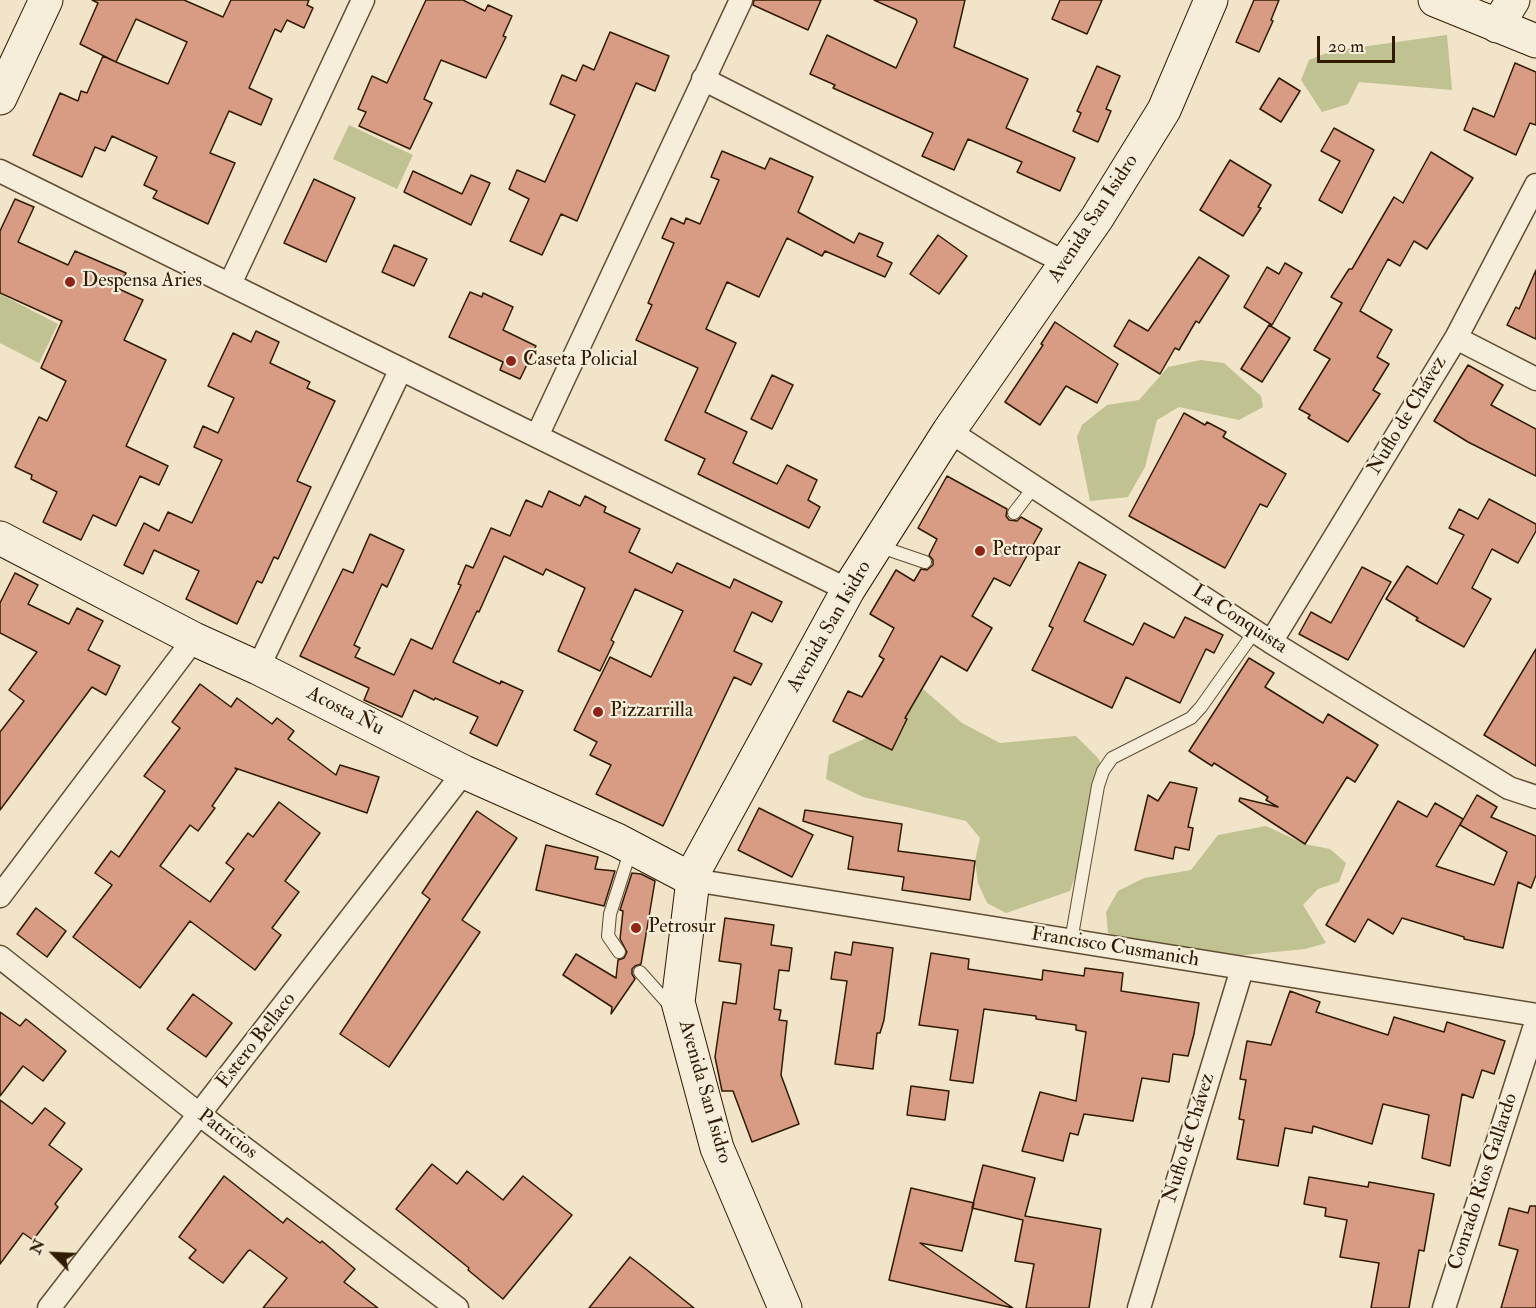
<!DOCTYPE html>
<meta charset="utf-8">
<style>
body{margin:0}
#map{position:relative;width:1536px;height:1308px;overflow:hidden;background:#f1e4c8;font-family:"IM FELL Double Pica",serif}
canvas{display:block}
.north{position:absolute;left:24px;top:1224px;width:60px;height:60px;-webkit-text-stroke:4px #f6eddb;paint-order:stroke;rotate:294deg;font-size:16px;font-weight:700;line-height:24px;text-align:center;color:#311b00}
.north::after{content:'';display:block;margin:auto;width:21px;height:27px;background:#311b00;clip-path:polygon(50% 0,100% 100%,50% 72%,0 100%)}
.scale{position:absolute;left:1317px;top:36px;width:78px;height:27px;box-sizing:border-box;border:3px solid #311b00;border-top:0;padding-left:8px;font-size:18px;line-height:21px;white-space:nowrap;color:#311b00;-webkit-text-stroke:4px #f6eddb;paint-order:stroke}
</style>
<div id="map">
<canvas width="1536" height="1308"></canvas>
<div class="north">N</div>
<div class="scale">20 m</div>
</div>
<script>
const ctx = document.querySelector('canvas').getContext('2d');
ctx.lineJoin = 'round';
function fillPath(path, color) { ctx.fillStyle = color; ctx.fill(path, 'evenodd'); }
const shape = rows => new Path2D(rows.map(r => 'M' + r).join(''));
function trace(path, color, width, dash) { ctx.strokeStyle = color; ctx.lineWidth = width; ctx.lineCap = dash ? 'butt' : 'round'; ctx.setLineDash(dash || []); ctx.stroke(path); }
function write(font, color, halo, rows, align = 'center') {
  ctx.font = font + ' "IM FELL Double Pica",serif'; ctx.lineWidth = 4.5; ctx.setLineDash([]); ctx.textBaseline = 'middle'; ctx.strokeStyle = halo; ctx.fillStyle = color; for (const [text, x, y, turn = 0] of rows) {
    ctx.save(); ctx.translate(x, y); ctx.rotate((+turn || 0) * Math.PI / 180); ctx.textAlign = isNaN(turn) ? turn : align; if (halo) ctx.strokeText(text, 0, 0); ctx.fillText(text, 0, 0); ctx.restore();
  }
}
fillPath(shape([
 [1447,35,1452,90,1359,82,1348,104,1322,112,1301,80,1309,60,1332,51],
 [349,125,413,155,397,189,333,159],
 [0,294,58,324,39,363,0,343],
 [1201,360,1224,363,1261,396,1263,407,1239,420,1179,407,1157,420,1145,467,1128,497,1090,501,1077,437,1082,425,1107,405,1139,400,1168,367],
 [915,682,962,723,1000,743,1076,736,1098,758,1106,778,1098,786,1100,806,1070,891,1006,913,987,903,978,883,975,861,980,838,966,821,863,797,826,779,829,755,890,727],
 [1266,826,1305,844,1330,849,1346,863,1339,882,1318,889,1303,905,1326,943,1305,949,1184,961,1108,933,1106,912,1118,891,1144,878,1191,870,1218,835]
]), '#c0c292');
const building = shape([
 [92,0,184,0,223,17,231,0,309,0,307,5,313,8,304,28,287,20,281,32,275,29,249,88,272,99,261,125,229,111,210,153,235,163,208,224,153,198,157,191,144,185,157,157,112,136,105,151,95,147,82,177,33,155,60,93,78,101,81,91,87,93,103,56,116,62,80,44,98,3,92,0],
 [136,19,187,42,168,84,116,62,136,19],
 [426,0,463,0,485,11,488,5,512,16,503,36,506,37,486,78,441,60,424,99,432,103,410,149,359,126,366,112,358,109,372,76,387,83,426,0],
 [754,0,821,0,808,30,753,5,754,0],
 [874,0,965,0,954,47,1028,79,1006,128,1075,158,1060,191,1017,172,1022,162,968,139,954,170,922,156,933,133,833,88,835,85,810,74,827,35,896,68,917,22,916,19,874,0],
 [1060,0,1102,0,1087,34,1052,19,1060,0],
 [1254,0,1279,0,1271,20,1273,21,1259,52,1236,42,1254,0],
 [610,32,669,56,655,91,636,83,577,221,561,214,542,255,510,241,529,199,509,189,517,170,545,182,575,115,550,104,562,75,576,81,583,65,594,70,610,32],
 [1515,63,1536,72,1536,125,1530,123,1516,155,1464,130,1473,108,1494,117,1515,63],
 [1097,66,1120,76,1106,109,1111,111,1098,142,1073,131,1081,113,1077,111,1097,66],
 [1279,78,1300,91,1281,122,1260,109,1279,78],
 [1334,128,1374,150,1342,213,1319,200,1340,161,1321,151,1334,128],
 [722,151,765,169,770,158,813,177,798,212,854,243,859,233,883,243,877,256,892,263,885,277,825,251,822,256,787,238,759,297,727,282,706,329,736,343,705,412,747,432,733,463,777,484,787,465,817,480,808,500,820,507,809,528,698,474,705,459,665,440,698,368,636,340,652,305,648,303,674,243,662,238,671,218,684,224,686,218,700,224,719,180,711,177,722,151],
 [1431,152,1473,178,1427,249,1414,241,1400,266,1388,259,1360,311,1392,330,1377,357,1389,364,1373,390,1380,394,1348,442,1308,418,1310,415,1299,409,1330,359,1314,350,1342,303,1331,297,1349,269,1352,269,1394,197,1403,203,1431,152],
 [1230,160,1271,185,1258,207,1261,208,1243,236,1200,210,1230,160],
 [413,171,462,194,471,175,490,183,471,225,404,192,413,171],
 [314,179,355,198,326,262,284,243,314,179],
 [15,199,34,207,18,242,68,265,75,251,126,273,119,289,143,300,124,340,166,360,126,446,168,466,159,485,140,476,116,526,93,515,81,540,43,522,57,492,31,479,32,475,15,467,39,417,47,421,66,381,41,368,62,321,0,293,0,231,15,199],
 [938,235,967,256,939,294,910,274,938,235],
 [394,245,427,259,414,286,382,272,394,245],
 [1199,257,1229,276,1199,323,1196,321,1179,350,1175,348,1160,374,1114,346,1129,320,1148,331,1199,257],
 [1285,263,1302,273,1272,325,1244,307,1267,267,1279,274,1285,263],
 [1536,270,1536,339,1507,325,1516,307,1519,309,1536,270],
 [470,292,482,297,483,293,513,307,503,330,536,346,520,379,500,370,503,362,449,337,470,292],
 [1055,322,1118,364,1097,403,1066,386,1040,425,1005,402,1043,345,1041,344,1055,322],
 [1269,325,1290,338,1262,382,1241,369,1269,325],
 [256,331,279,342,270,363,310,382,307,388,335,401,297,481,311,487,278,559,274,557,262,583,257,581,237,624,186,599,199,571,154,550,143,574,124,565,144,523,159,531,168,512,192,523,222,460,194,447,203,426,218,433,234,398,208,386,233,333,251,342,256,331],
 [1468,365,1503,385,1491,405,1536,429,1536,476,1468,442,1434,421,1468,365],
 [772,375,793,385,772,429,751,419,772,375],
 [1184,413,1205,425,1207,422,1226,432,1223,437,1286,474,1267,507,1260,504,1225,568,1129,516,1184,413],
 [947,476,1007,509,1006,516,1009,520,1017,521,1021,517,1042,529,1010,586,994,578,972,616,992,628,967,671,941,656,905,718,907,719,892,750,833,721,848,691,862,697,884,659,879,656,894,628,870,614,896,570,914,581,921,569,927,570,933,565,933,560,929,555,937,539,918,528,947,476],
 [549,491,580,506,585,496,606,507,604,512,640,529,629,552,672,573,677,563,730,588,734,579,782,602,772,622,752,612,734,651,762,664,751,685,734,677,663,826,596,794,611,765,590,755,597,742,574,730,610,657,651,677,683,611,635,589,611,640,614,642,600,671,558,651,585,588,546,569,543,575,504,556,479,612,477,611,453,662,500,684,501,681,523,691,497,746,470,733,478,717,435,698,434,700,414,690,402,717,364,700,369,688,300,656,343,569,353,573,370,534,404,550,387,587,382,584,354,645,360,648,355,657,394,675,411,639,432,649,461,585,458,584,466,565,473,568,491,528,510,536,526,500,542,507,549,491],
 [1489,499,1536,524,1536,531,1518,563,1492,549,1472,588,1491,599,1464,647,1416,620,1418,618,1386,599,1407,566,1437,584,1464,535,1449,528,1459,509,1478,519,1489,499],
 [1079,562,1106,575,1084,621,1133,645,1144,623,1174,638,1185,617,1223,635,1214,653,1206,649,1180,703,1126,677,1112,708,1032,670,1053,628,1049,626,1079,562],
 [1362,567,1391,582,1348,660,1299,634,1311,612,1331,623,1362,567],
 [15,573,38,585,28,604,69,624,77,608,103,621,88,650,120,666,106,695,92,687,0,810,0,732,24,701,9,690,37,652,0,633,0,603,15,573],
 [1536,649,1536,766,1484,735,1536,649],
 [1249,658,1274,673,1265,687,1323,723,1328,714,1378,745,1355,782,1347,777,1305,844,1239,801,1240,798,1278,807,1266,800,1268,797,1214,763,1212,766,1189,751,1249,658],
 [200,684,231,707,237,698,272,724,277,718,294,731,288,739,336,775,340,765,379,777,367,813,235,768,237,770,212,806,215,808,198,831,190,825,160,866,210,902,234,869,226,863,248,833,253,837,279,802,320,833,285,881,299,892,272,928,281,935,255,970,190,921,140,988,73,937,112,885,95,873,111,851,119,857,165,791,144,776,180,728,172,722,200,684],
 [1170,782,1197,788,1188,827,1193,828,1189,850,1175,847,1173,859,1135,850,1148,795,1158,801,1170,782],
 [1477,795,1497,807,1491,817,1536,836,1536,875,1531,888,1518,882,1503,948,1464,939,1464,937,1402,918,1393,934,1368,919,1355,942,1326,925,1398,801,1427,817,1435,803,1463,819,1436,866,1494,885,1507,852,1460,825,1477,795],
 [759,808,813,835,792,877,738,850,759,808],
 [805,810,902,824,898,851,975,861,970,900,902,890,904,877,848,869,853,837,803,821,805,810],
 [477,811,517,838,462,920,480,932,389,1067,340,1034,430,899,422,893,477,811],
 [546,845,598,857,595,869,615,871,604,906,536,890,546,845],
 [632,873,641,874,655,881,641,964,635,966,632,969,632,974,635,979,611,1014,612,1007,563,975,576,954,616,978,618,960,624,958,627,952,620,939,623,911,620,910,632,873],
 [36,908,66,931,47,957,17,934,36,908],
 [725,918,774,925,771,945,792,948,789,971,779,970,774,1009,781,1010,779,1020,787,1021,781,1075,799,1124,752,1142,733,1091,722,1091,715,1057,723,1002,736,1004,741,964,719,961,725,918],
 [853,942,893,948,884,1020,880,1033,877,1033,873,1069,835,1064,847,981,831,979,835,952,851,955,853,942],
 [931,953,969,959,968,969,1042,980,1043,970,1084,976,1085,968,1123,973,1121,991,1199,1003,1194,1034,1188,1056,1173,1054,1169,1082,1142,1078,1133,1121,1084,1114,1078,1135,1070,1133,1063,1161,1022,1151,1040,1092,1076,1101,1086,1032,1076,1030,1076,1025,1036,1019,1036,1016,984,1009,973,1083,950,1080,958,1030,919,1025,931,953],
 [1290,991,1320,1002,1316,1012,1388,1035,1394,1017,1444,1032,1447,1022,1505,1041,1494,1074,1482,1070,1473,1098,1462,1094,1450,1166,1422,1158,1429,1115,1383,1104,1372,1144,1313,1126,1312,1133,1285,1128,1278,1166,1237,1159,1244,1120,1239,1119,1246,1080,1240,1079,1247,1041,1271,1045,1290,991],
 [193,994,232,1023,206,1057,167,1029,193,994],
 [0,1012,20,1026,26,1019,66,1051,43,1081,23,1066,0,1096,0,1012],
 [911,1086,949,1091,945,1120,907,1115,911,1086],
 [0,1100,32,1124,45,1108,65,1123,49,1145,82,1169,55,1204,58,1207,33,1240,23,1233,0,1264,0,1100],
 [432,1164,457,1184,467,1171,503,1200,523,1176,572,1215,503,1299,468,1270,469,1268,396,1209,432,1164],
 [983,1165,1035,1178,1025,1216,1101,1229,1089,1308,1026,1308,1034,1264,1015,1261,1023,1220,972,1208,983,1165],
 [224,1176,283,1223,287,1218,320,1243,322,1241,355,1269,344,1282,378,1308,263,1308,287,1278,250,1250,248,1251,223,1283,189,1258,196,1250,179,1237,224,1176],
 [1309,1177,1368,1187,1369,1182,1434,1194,1424,1251,1419,1250,1409,1308,1371,1308,1379,1263,1340,1257,1347,1220,1325,1216,1326,1208,1304,1204,1309,1177],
 [911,1188,974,1203,962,1251,920,1243,1013,1308,889,1280,911,1188],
 [1530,1206,1536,1206,1536,1308,1501,1308,1518,1250,1499,1245,1509,1208,1528,1213,1530,1206],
 [630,1257,647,1270,694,1308,589,1308,630,1257]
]);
fillPath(building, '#d89c85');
trace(building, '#311b00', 1.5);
const lane = shape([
 [1014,513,1034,487],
 [878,546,925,562],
 [1071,941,1098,786,1103,771,1112,758,1191,718,1201,707,1255,631],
 [619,952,608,936,610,914,631,849],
 [640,972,673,1009]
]);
const street = shape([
 [703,79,1066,263],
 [0,171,848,590],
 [230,284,363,0],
 [1456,338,1536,379],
 [949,431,1271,642,1509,788,1536,797],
 [537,436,741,0],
 [1271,642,1456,338,1536,185],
 [258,668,401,369],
 [693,880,1536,1015],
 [0,896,194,639],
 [0,957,200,1115,457,1308],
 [49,1308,464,772],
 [1139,1308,1242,969],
 [1444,1308,1536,1022]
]);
const secondary = shape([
 [1435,0,1536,41],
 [1497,26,1513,0],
 [0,98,46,0],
 [0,538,194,639,258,668,464,772,617,840,693,880],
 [785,1308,717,1148,678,1002,693,880,697,866,848,590,949,431,1097,218,1164,110,1211,0]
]);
trace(lane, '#614d32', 14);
trace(street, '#614d32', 25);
trace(secondary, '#311b00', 35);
trace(lane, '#f6eddb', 12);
trace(street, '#f6eddb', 22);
trace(secondary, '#f6eddb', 33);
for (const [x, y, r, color] of [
 [70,282,6,"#8f2418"],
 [511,361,6,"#8f2418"],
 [980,551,6,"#8f2418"],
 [598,712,6,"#8f2418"],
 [636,928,6,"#8f2418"]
]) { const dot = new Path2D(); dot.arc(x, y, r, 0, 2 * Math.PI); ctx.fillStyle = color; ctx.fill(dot); trace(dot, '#f6eddb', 2); }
write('20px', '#311b00', '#f6eddb', [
 ["Avenida San Isidro",1094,219,-57],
 ["Nuflo de Chávez",1408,416,-59],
 ["La Conquista",1239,620,33],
 ["Avenida San Isidro",830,627,-60],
 ["Acosta Ñu",345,712,27],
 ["Francisco Cusmanich",1115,948,9],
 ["Estero Bellaco",257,1041,-52],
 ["Avenida San Isidro",704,1092,74],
 ["Patricios",227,1135,37],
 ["Nuflo de Chávez",1190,1138,-73],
 ["Conrado Rios Gallardo",1484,1182,-72]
]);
write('20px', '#311b00', '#f6eddb', [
 ["Despensa Aries",82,282],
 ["Caseta Policial",523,361],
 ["Petropar",992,551],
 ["Pizzarrilla",610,712],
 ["Petrosur",648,928]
], 'left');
</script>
